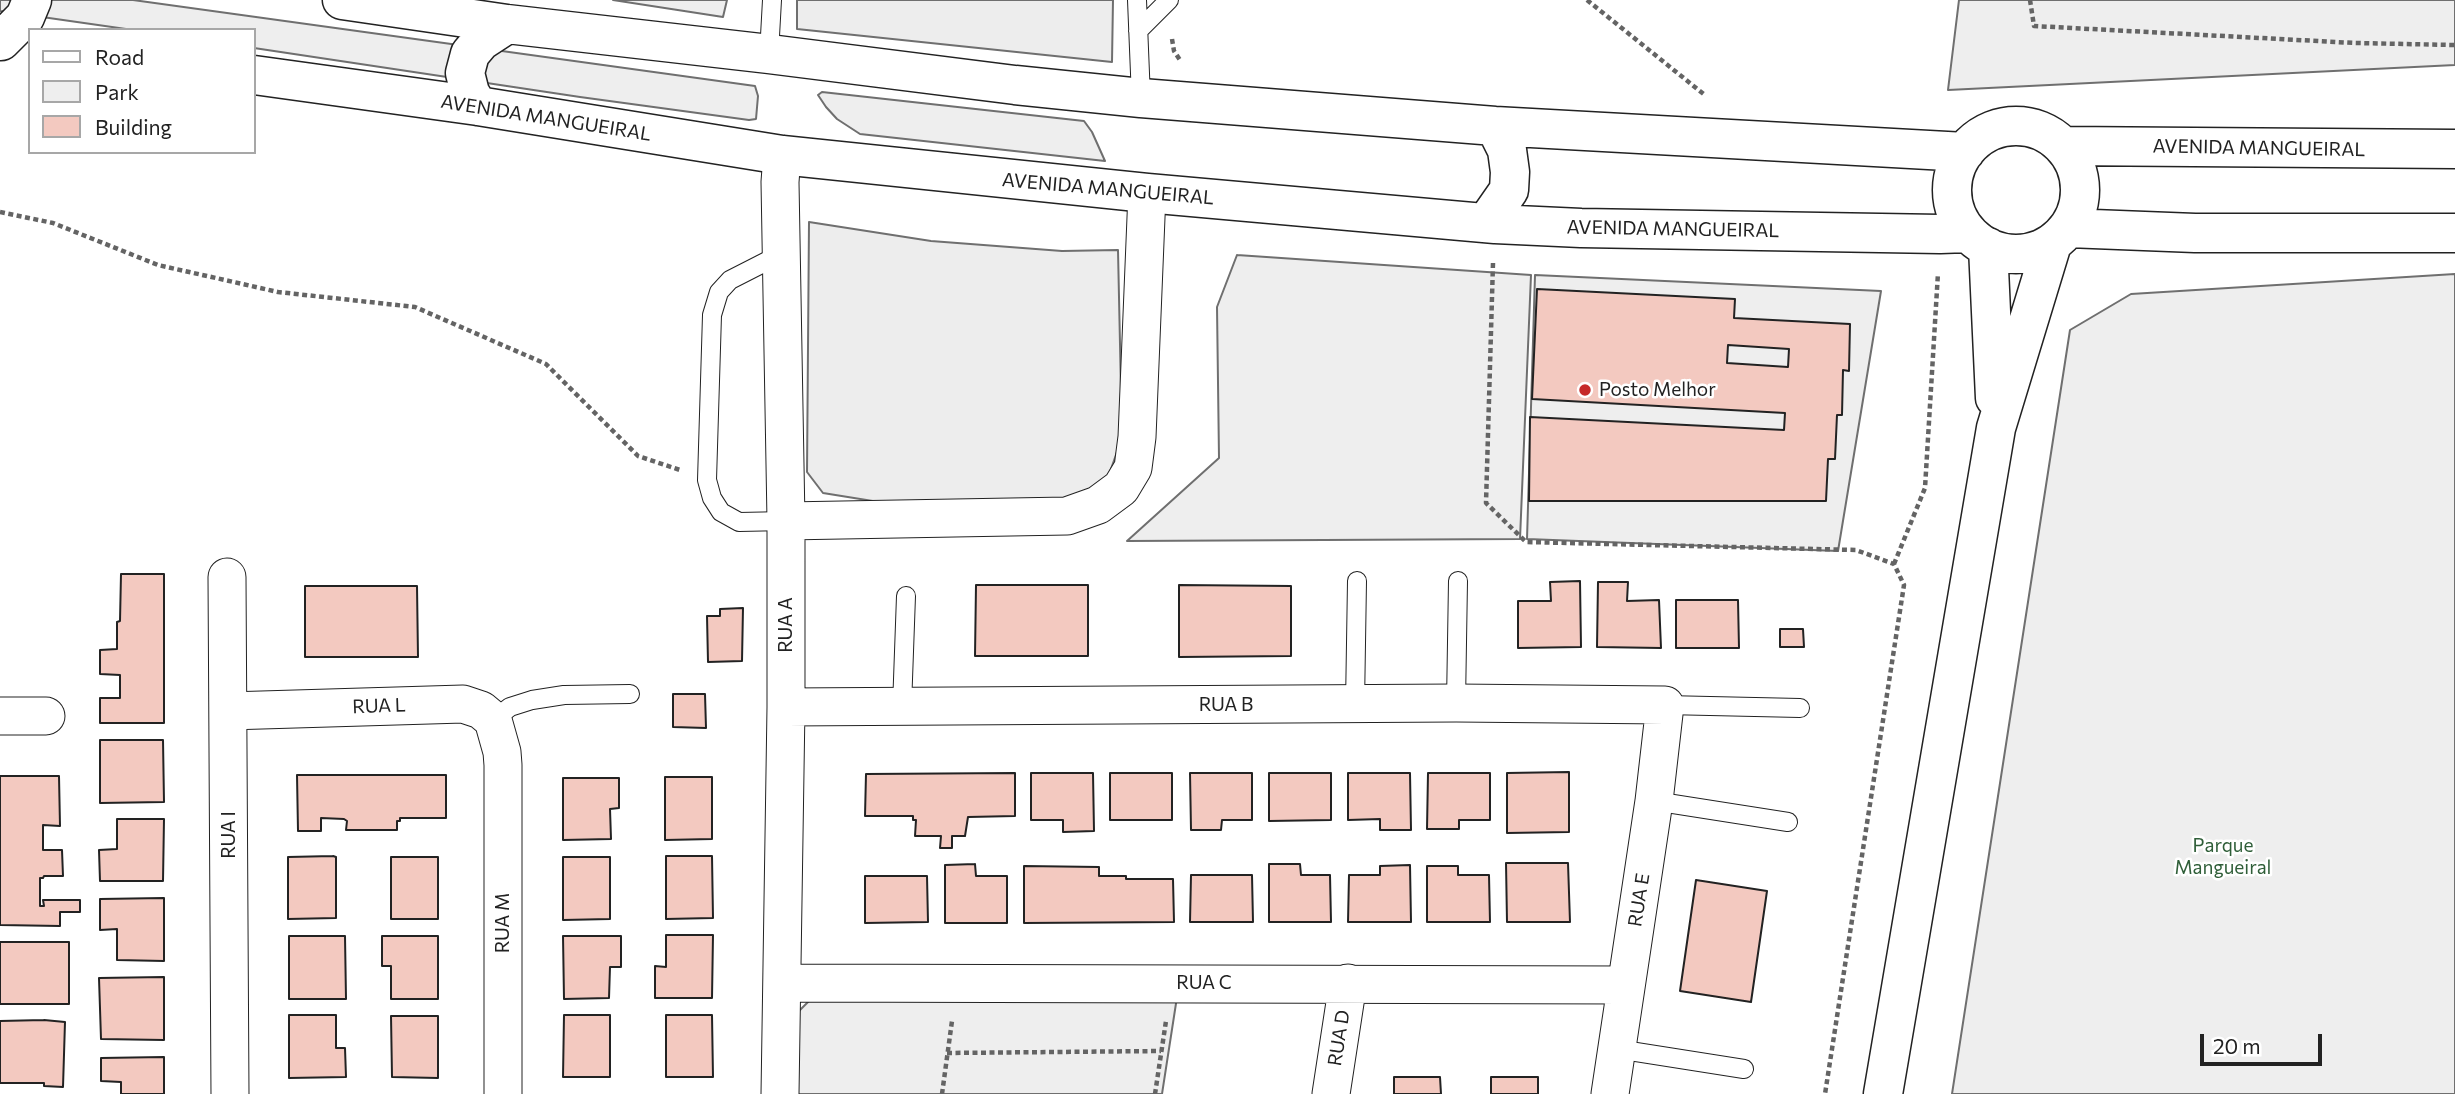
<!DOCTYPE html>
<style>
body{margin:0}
#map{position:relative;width:2455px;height:1094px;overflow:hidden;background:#fff;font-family:Commissioner,sans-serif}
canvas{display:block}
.legend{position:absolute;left:28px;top:28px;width:228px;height:126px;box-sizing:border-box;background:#fff;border:2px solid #a7a7a7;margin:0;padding:9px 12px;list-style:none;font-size:21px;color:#222}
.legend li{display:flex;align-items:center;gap:14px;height:35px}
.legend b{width:35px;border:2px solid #a7a7a7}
.scale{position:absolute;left:2200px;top:1034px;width:122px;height:32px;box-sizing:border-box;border:4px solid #222;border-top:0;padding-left:9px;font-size:21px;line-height:24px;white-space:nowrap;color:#222;-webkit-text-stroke:5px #fff;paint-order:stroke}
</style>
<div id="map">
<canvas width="2455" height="1094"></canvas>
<ul class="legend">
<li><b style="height:9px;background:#fff"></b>Road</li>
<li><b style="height:19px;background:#eee"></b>Park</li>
<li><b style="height:19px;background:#f3c9c0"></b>Building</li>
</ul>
<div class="scale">20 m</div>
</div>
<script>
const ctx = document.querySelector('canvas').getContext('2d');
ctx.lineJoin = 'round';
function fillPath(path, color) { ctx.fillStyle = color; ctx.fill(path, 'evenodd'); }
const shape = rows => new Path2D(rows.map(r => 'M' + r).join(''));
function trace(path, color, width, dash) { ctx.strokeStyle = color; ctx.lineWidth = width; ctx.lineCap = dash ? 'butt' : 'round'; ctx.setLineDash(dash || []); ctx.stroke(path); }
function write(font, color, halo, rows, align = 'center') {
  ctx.font = font + ' Commissioner,sans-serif'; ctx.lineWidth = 5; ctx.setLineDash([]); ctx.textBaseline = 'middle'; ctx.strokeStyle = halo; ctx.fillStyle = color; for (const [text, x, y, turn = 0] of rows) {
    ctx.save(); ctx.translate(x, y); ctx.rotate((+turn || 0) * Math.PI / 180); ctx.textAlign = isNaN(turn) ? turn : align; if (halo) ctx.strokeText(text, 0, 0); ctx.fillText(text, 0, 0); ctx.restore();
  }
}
const green = shape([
 [0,0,133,0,755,86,758,96,756,119,749,120,580,97,254,48,254,30,133,30,0,11,0,0],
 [613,0,727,0,723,17,613,0],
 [1959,0,2455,0,2455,65,1948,90,1959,0],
 [822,92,1084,121,1092,132,1105,161,860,134,837,119,826,107,818,95,822,92],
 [1237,255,1531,275,1520,539,1127,541,1219,458,1217,307,1237,255],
 [2455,274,2455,1094,1952,1094,2070,330,2131,294,2455,274],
 [1535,275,1881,291,1838,551,1527,539,1535,275],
 [814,996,1177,997,1162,1094,791,1094,790,1020,814,996]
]);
fillPath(green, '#eee');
trace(green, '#6f6f6f', 2);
const parking = shape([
 [797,0,1113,0,1112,62,797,29,797,0],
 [809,222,931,241,1062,251,1118,250,1122,438,1107,480,1087,497,910,507,823,493,807,472,809,222]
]);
fillPath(parking, '#ededed');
trace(parking, '#6f6f6f', 2);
const building = shape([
 [1537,289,1735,299,1734,318,1850,324,1849,371,1843,370,1842,415,1837,415,1835,459,1828,459,1826,501,1529,501,1530,417,1784,430,1785,413,1532,399,1537,289],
 [1728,345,1789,349,1788,367,1727,363,1728,345],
 [121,574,164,574,164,723,100,723,100,698,120,698,120,675,100,674,100,650,117,649,117,622,120,621,121,574],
 [1580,581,1581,647,1518,648,1518,601,1551,601,1550,582,1580,581],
 [1598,582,1628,582,1627,601,1659,600,1661,648,1597,647,1598,582],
 [976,585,1088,585,1088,656,975,656,976,585],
 [1179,585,1291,586,1291,656,1179,657,1179,585],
 [305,586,417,586,418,657,305,657,305,586],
 [1676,600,1738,600,1739,648,1676,648,1676,600],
 [743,608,742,661,708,662,707,616,720,616,720,609,743,608],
 [1780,629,1803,629,1804,647,1780,647,1780,629],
 [673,694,705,694,706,728,673,727,673,694],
 [100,740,163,740,164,802,100,803,100,740],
 [1569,772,1569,832,1507,833,1507,773,1569,772],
 [1015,773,1015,816,968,817,965,836,952,836,952,848,940,848,941,836,915,836,916,820,913,820,913,816,865,816,866,774,1015,773],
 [1031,773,1093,773,1094,831,1063,832,1063,820,1031,820,1031,773],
 [1110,773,1172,773,1172,820,1110,820,1110,773],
 [1190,773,1252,773,1252,820,1222,820,1221,830,1191,830,1190,773],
 [1269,773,1331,773,1331,820,1269,821,1269,773],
 [1348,773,1410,773,1411,830,1380,830,1380,819,1348,820,1348,773],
 [1428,773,1490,773,1490,820,1459,820,1459,829,1427,829,1428,773],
 [297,775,446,775,446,818,400,818,400,821,397,821,397,830,346,830,347,821,344,819,321,818,321,831,298,831,297,775],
 [0,776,59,776,60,826,43,825,43,850,62,850,63,876,44,876,43,878,40,878,40,906,44,906,43,900,80,900,80,912,60,912,60,926,0,925,0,776],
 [665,777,712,777,712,839,665,840,665,777],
 [563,778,619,778,619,808,610,809,611,839,563,840,563,778],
 [117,819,164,819,163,881,100,881,99,850,117,849,117,819],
 [333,856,336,857,336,918,288,919,288,857,333,856],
 [666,856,712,856,713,918,666,919,666,856],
 [391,857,438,857,438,919,391,919,391,857],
 [563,857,610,857,610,919,563,920,563,857],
 [1506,863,1568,863,1570,922,1507,922,1506,863],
 [975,864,976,876,1007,876,1007,923,945,923,945,865,975,864],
 [1269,864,1300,864,1301,875,1330,875,1331,922,1269,922,1269,864],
 [1410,865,1411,922,1348,922,1349,875,1380,875,1380,866,1410,865],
 [1024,866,1099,867,1099,876,1126,876,1126,879,1173,879,1174,922,1024,923,1024,866],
 [1427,866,1458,866,1458,875,1489,875,1490,922,1427,922,1427,866],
 [1191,875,1252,875,1253,922,1190,922,1191,875],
 [865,876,927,876,928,922,865,923,865,876],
 [1696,880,1767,891,1751,1002,1680,991,1696,880],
 [164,898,164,961,117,960,117,929,100,930,100,899,164,898],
 [666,935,713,935,712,998,655,998,655,966,666,967,666,935],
 [289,936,345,936,346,999,289,999,289,936],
 [382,936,438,936,438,999,391,999,391,966,382,966,382,936],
 [563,936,621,936,621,967,610,967,609,998,564,999,563,936],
 [0,942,69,942,69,1004,0,1004,0,942],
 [164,977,164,1040,101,1039,99,978,164,977],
 [289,1015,336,1015,336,1048,345,1048,346,1077,289,1078,289,1015],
 [564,1015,610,1015,610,1077,563,1077,564,1015],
 [666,1015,712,1015,713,1077,666,1077,666,1015],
 [391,1016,438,1016,438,1078,392,1077,391,1016],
 [44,1020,65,1022,63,1087,44,1086,44,1083,0,1083,0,1021,44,1020],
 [164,1057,164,1094,121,1094,121,1082,101,1081,101,1058,164,1057],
 [1394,1077,1440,1077,1441,1094,1394,1094,1394,1077],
 [1491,1077,1538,1077,1538,1094,1491,1094,1491,1077]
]);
fillPath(building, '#f3c9c0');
trace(building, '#222', 2);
const service = shape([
 [1137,0,1141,98],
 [1138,31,1169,0],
 [769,54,772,0],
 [781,254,730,280,719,292,712,315,707,480,712,498,721,512,739,522,786,521],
 [1456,703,1458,581],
 [1355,705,1357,581],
 [1665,705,1800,708],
 [902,707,906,596],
 [493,720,510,707,532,700,564,695,630,694],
 [1654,801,1788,822],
 [1617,1049,1744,1069]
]);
const minor = shape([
 [786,521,1067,516,1098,505,1121,488,1133,468,1137,437,1147,193],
 [227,577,230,1094],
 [786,707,1456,703,1665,705,1654,801,1610,1094],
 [228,711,463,704,481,710,493,720,502,752,503,765,503,1094],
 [0,716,46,716],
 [783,983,1626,985],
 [780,1094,786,707,786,521,780,182,782,155],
 [1331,1094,1348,983]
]);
const tertiary = shape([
 [342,0,507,24,769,54,1015,85,1141,98,1495,126,1965,152],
 [1,41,25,17,32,0],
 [254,75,478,106,782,155,1147,193,1495,224,1581,228,1940,234,1968,233],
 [478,106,470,93,465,73,470,54,481,41,507,24],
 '1952 190a64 64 0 1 1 128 0a64 64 0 1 1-128 0Z',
 [2063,146,2455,149],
 [1486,223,1509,190,1510,172,1507,150,1495,126],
 [2068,228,2195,233,2455,233],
 [1988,247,1995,398],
 [1883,1094,1996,428,2052,244]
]);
trace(service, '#222', 20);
trace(minor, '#222', 39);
trace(tertiary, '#222', 41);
trace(shape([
 [1587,0,1706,96],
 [2030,0,2034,26,2355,43,2455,45],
 [1172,39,1174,51,1180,60],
 [0,212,53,223,158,265,278,292,415,307,546,364,638,456,680,470],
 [1493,263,1486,503,1526,542,1856,550,1894,564,1904,585,1825,1094],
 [1894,564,1925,488,1938,273],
 [947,1053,1161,1051],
 [942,1094,952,1021],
 [1155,1094,1166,1021]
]), '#646464', 4.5, [5, 3.5]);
trace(service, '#fff', 18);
trace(minor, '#fff', 37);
trace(tertiary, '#fff', 38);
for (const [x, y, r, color] of [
 [1585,390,7,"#c62828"]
]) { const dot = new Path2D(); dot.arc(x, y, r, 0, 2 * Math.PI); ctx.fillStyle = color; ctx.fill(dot); trace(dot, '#fff', 2.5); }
write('19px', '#222', '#fff', [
 ["AVENIDA MANGUEIRAL",546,118,9],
 ["AVENIDA MANGUEIRAL",2259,148,1],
 ["AVENIDA MANGUEIRAL",1108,189,5],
 ["AVENIDA MANGUEIRAL",1673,229,1],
 ["RUA A",786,625,-90],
 ["RUA B",1226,705],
 ["RUA L",379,706,-2],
 ["RUA I",229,835,-90],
 ["RUA E",1639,900,-81],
 ["RUA M",503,923,-90],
 ["RUA C",1204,983],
 ["RUA D",1339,1038,-81]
]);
write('19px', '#222', '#fff', [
 ["Posto Melhor",1599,390]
], 'left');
write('19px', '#2f5e38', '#fff', [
 ["Parque",2223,846],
 ["Mangueiral",2223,868]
]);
</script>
